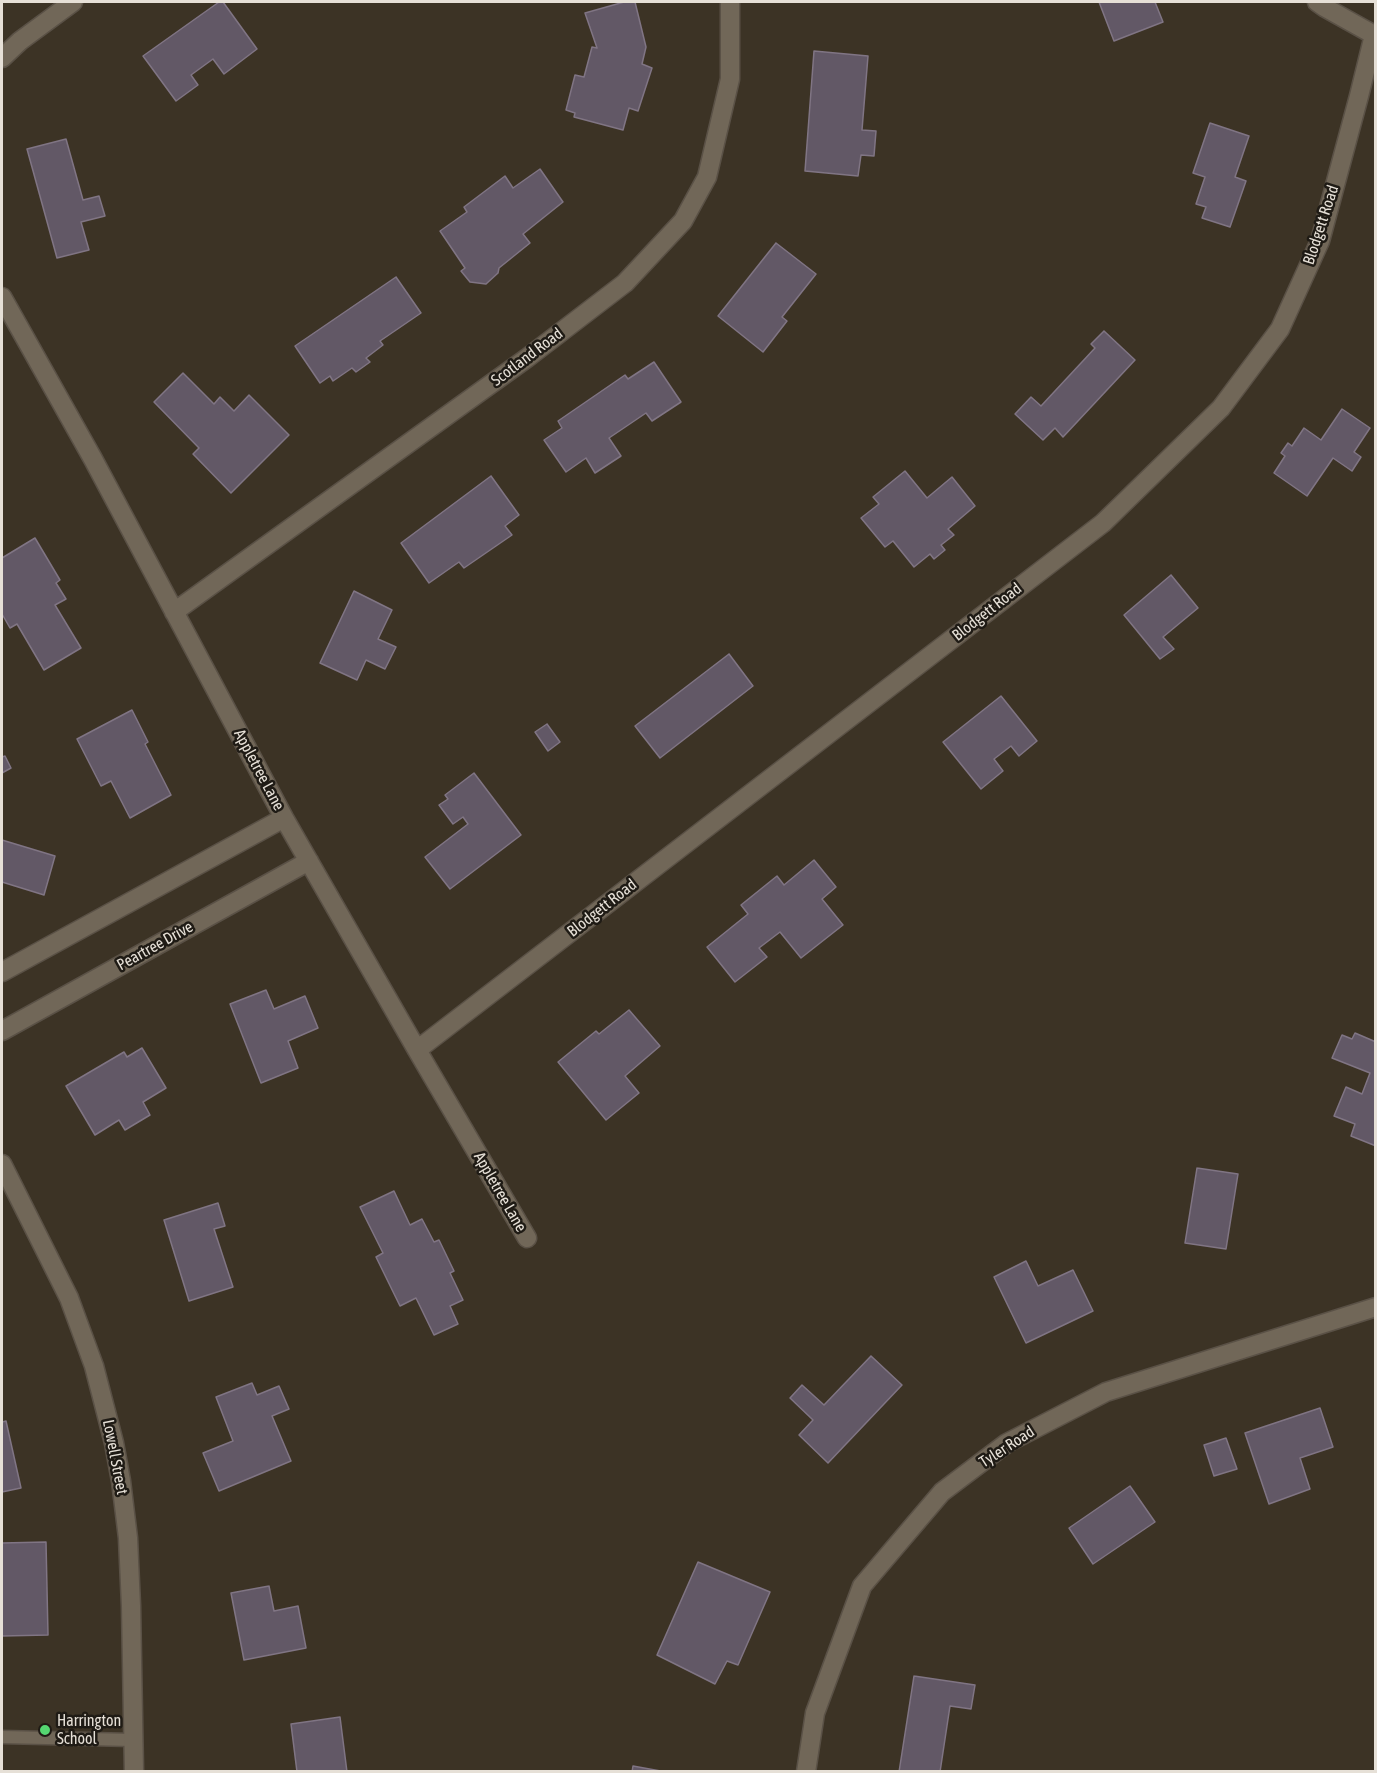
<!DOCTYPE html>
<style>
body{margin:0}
#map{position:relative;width:1377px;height:1773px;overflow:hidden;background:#3c3325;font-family:"Asap Condensed",sans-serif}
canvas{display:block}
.frame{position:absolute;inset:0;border:3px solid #e6e0d7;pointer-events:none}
</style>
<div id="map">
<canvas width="1377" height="1773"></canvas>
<div class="frame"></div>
</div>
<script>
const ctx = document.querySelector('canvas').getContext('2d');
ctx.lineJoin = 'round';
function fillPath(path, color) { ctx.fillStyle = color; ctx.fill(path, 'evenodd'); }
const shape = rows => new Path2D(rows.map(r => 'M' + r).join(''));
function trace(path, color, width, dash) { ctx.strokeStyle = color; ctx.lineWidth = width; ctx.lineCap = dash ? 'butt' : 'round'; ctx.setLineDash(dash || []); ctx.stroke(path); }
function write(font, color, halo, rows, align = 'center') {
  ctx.font = font + ' "Asap Condensed",sans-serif'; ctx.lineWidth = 5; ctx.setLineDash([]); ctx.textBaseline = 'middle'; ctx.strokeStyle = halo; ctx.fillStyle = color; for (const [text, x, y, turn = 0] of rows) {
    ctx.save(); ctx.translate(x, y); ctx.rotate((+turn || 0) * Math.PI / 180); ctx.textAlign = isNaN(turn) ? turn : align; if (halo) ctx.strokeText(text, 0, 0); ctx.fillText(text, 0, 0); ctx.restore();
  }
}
const building = shape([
 [219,2,223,2,257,49,224,74,213,59,191,75,198,85,176,101,143,56,219,2],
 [624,2,635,2,646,47,642,64,652,68,638,111,629,108,623,130,574,117,575,113,566,110,575,75,584,77,592,47,597,48,585,13,624,2],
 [1099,2,1155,2,1163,22,1114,41,1099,2],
 [814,51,868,56,862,130,876,131,874,156,861,155,858,176,805,171,814,51],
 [1210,123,1249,136,1235,177,1246,181,1230,227,1202,218,1206,207,1196,204,1205,177,1193,173,1210,123],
 [66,139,83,200,99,196,105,216,81,222,89,250,57,258,27,149,66,139],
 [540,169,563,202,523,234,530,243,499,268,498,273,486,284,470,282,461,271,465,268,440,231,467,212,464,207,505,176,513,188,540,169],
 [776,243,816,274,782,317,787,321,763,352,718,316,776,243],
 [396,277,421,313,380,341,383,345,366,358,370,362,356,372,352,368,333,381,330,376,320,383,295,346,396,277],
 [1104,331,1135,360,1063,437,1055,428,1043,440,1015,414,1031,397,1041,406,1095,348,1091,344,1104,331],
 [654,362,681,402,652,421,646,413,609,438,621,456,595,473,586,458,566,472,544,440,562,428,558,421,625,375,628,379,654,362],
 [183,373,214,404,220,397,234,411,249,395,289,435,231,493,193,454,199,448,154,402,183,373],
 [1342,409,1370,428,1354,452,1361,457,1352,471,1333,458,1307,496,1274,473,1285,456,1281,453,1288,443,1292,446,1304,428,1321,440,1342,409],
 [905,471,927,498,952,477,975,506,948,529,954,535,941,545,945,550,934,559,930,554,914,567,893,541,885,547,861,518,879,504,873,497,905,471],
 [491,476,519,515,505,526,512,535,464,568,459,562,429,583,401,543,491,476],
 [35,538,60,580,56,583,66,599,55,605,81,648,44,670,17,624,10,628,2,614,2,558,35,538],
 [1171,575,1198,608,1163,637,1174,649,1160,659,1124,615,1171,575],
 [354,591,392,610,378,639,396,647,385,669,366,660,357,680,320,663,354,591],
 [729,654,753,686,660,758,635,726,729,654],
 [1001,696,1037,741,1019,756,1011,746,994,759,1003,771,981,789,943,742,1001,696],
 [132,710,148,742,145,744,171,795,130,818,111,781,101,786,77,739,132,710],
 [547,724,560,742,548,751,535,732,547,724],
 [5,756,11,768,2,773,2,757,5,756],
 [474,773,521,835,450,889,425,857,468,824,463,817,453,824,439,805,448,799,445,795,474,773],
 [2,840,55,856,44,895,2,882,2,840],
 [814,860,836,887,822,899,843,925,801,958,780,932,759,948,767,957,735,982,707,947,748,914,741,905,777,876,784,885,814,860],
 [266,990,274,1009,305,996,318,1028,288,1041,298,1068,261,1083,230,1004,266,990],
 [629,1010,660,1046,625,1076,639,1093,606,1120,558,1062,596,1031,599,1034,629,1010],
 [1355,1033,1376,1042,1376,1146,1351,1136,1355,1124,1334,1116,1346,1087,1362,1094,1370,1073,1332,1058,1342,1035,1352,1039,1355,1033],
 [142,1048,166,1088,143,1102,150,1115,125,1130,119,1120,95,1135,66,1086,124,1052,127,1057,142,1048],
 [1197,1168,1238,1174,1226,1249,1185,1243,1197,1168],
 [394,1191,410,1225,422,1219,434,1242,439,1240,454,1271,450,1273,463,1300,450,1306,458,1324,434,1335,416,1298,400,1306,376,1257,383,1253,360,1207,394,1191],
 [218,1203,225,1226,214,1229,233,1287,189,1301,164,1220,218,1203],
 [1026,1261,1038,1286,1073,1270,1093,1311,1026,1343,994,1277,1026,1261],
 [871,1356,902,1385,828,1463,799,1435,813,1420,790,1398,802,1385,824,1405,871,1356],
 [252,1383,257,1395,279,1386,289,1409,272,1416,291,1461,219,1491,203,1453,233,1441,216,1397,252,1383],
 [1320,1408,1333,1447,1300,1458,1310,1489,1269,1504,1245,1433,1320,1408],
 [6,1421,21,1488,2,1492,2,1422,6,1421],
 [1226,1438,1237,1469,1214,1476,1204,1445,1226,1438],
 [1130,1486,1155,1522,1093,1564,1069,1528,1130,1486],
 [46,1542,48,1635,2,1636,2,1543,46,1542],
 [698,1562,770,1592,738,1665,727,1661,715,1684,657,1655,698,1562],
 [269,1586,274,1611,298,1606,306,1648,244,1660,231,1593,269,1586],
 [914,1676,975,1685,971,1709,950,1706,940,1772,899,1772,914,1676],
 [340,1717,347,1772,297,1772,291,1724,340,1717],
 [633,1766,666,1772,632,1772,633,1766]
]);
fillPath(building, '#625866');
trace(building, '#807584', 1.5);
const lane = shape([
 [2,1737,132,1740]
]);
const street = shape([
 [1317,2,1324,7,1376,36],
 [2,58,20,41,73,2],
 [2,297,93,459,284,818,417,1050,527,1238],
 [174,612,527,358,625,283,683,221,707,177,730,79,730,2],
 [2,972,284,818],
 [2,1031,309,861],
 [417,1050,1103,523,1221,408,1280,329,1320,241,1359,96,1374,35],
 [806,1772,815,1713,862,1586,942,1492,1007,1443,1106,1392,1376,1307]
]);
const secondary = shape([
 [2,1164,69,1298,94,1366,114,1443,121,1481,128,1538,131,1606,134,1772]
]);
trace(lane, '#5a5146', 15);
trace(street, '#5a5146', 21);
trace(secondary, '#5a5146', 21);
trace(lane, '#716758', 12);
trace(street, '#716758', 18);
trace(secondary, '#716758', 18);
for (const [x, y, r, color] of [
 [45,1730,6,"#55d671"]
]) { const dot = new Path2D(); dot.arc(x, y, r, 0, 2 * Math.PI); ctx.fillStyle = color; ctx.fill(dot); trace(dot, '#1f1b15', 2); }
write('16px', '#e6e0d7', '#1f1b15', [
 ["Blodgett Road",1321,225,-72],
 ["Scotland Road",527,357,-37],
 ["Blodgett Road",987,612,-38],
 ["Appletree Lane",259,770,62],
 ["Blodgett Road",602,908,-38],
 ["Peartree Drive",155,946,-29],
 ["Appletree Lane",500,1192,60],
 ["Tyler Road",1007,1447,-33],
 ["Lowell Street",115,1457,79]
]);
write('16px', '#e6e0d7', '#1f1b15', [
 ["Harrington",57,1721],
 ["School",57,1739]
], 'left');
</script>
